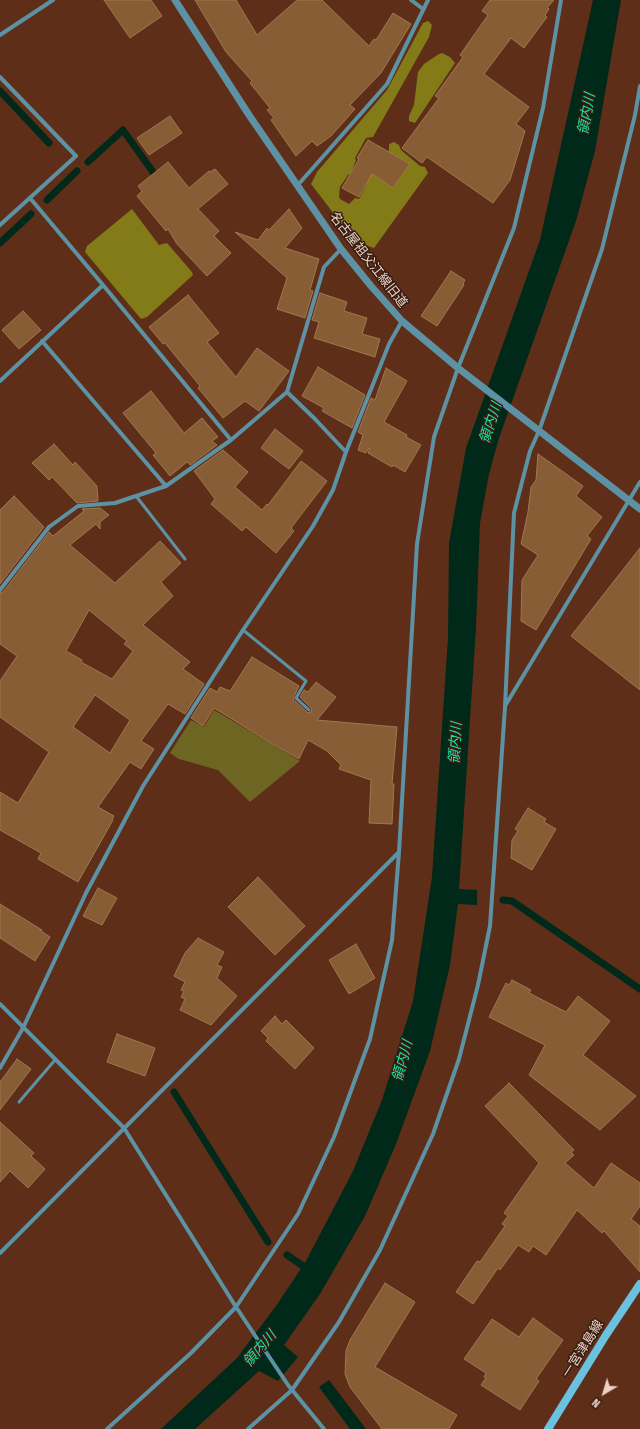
<!DOCTYPE html>
<meta charset="utf-8">
<style>
body{margin:0}
#map{position:relative;width:640px;height:1429px;overflow:hidden;background:#5e2e18;font-family:"Fira Sans Condensed",sans-serif}
canvas{display:block}
.north{position:absolute;left:584px;top:1373px;width:40px;height:40px;-webkit-text-stroke:3px #341e14;paint-order:stroke;rotate:218deg;font-size:11px;font-weight:700;line-height:16px;text-align:center;color:#f0d1c4}
.north::after{content:'';display:block;margin:auto;width:14px;height:18px;background:#f0d1c4;clip-path:polygon(50% 0,100% 100%,50% 72%,0 100%)}
</style>
<div id="map">
<canvas width="640" height="1429"></canvas>
<div class="north">N</div>
</div>
<script>
const ctx = document.querySelector('canvas').getContext('2d');
ctx.lineJoin = 'round';
function fillPath(path, color) { ctx.fillStyle = color; ctx.fill(path, 'evenodd'); }
const shape = rows => new Path2D(rows.map(r => 'M' + r).join(''));
function trace(path, color, width, dash) { ctx.strokeStyle = color; ctx.lineWidth = width; ctx.lineCap = dash ? 'butt' : 'round'; ctx.setLineDash(dash || []); ctx.stroke(path); }
function write(font, color, halo, rows, align = 'center') {
  ctx.font = font + ' "Fira Sans Condensed","Noto Sans JP",sans-serif'; ctx.lineWidth = 3; ctx.setLineDash([]); ctx.textBaseline = 'middle'; ctx.strokeStyle = halo; ctx.fillStyle = color; for (const [text, x, y, turn = 0] of rows) {
    ctx.save(); ctx.translate(x, y); ctx.rotate((+turn || 0) * Math.PI / 180); ctx.textAlign = isNaN(turn) ? turn : align; if (halo) ctx.strokeText(text, 0, 0); ctx.fillText(text, 0, 0); ctx.restore();
  }
}
fillPath(shape([
 [214,710,300,761,250,802,218,770,179,759,170,753,191,720,204,727]
]), '#6d6622');
fillPath(shape([
 [428,21,432,25,429,37,373,137,366,138,355,158,356,160,351,173,348,175,340,187,339,196,340,199,349,204,355,198,359,199,367,184,366,182,372,170,378,169,389,150,389,144,394,142,399,145,401,150,420,166,425,167,428,173,374,248,365,245,351,236,311,184,317,172,387,90,423,23],
 [442,53,450,57,455,63,415,123,409,121,409,116,414,105,418,72,424,64,439,54],
 [132,209,159,245,167,243,192,272,193,275,147,317,141,319,85,252,87,246]
]), '#837a18');
fillPath(shape([
 [593,0,621,0,595,151,576,221,499,438,489,474,480,523,476,627,459,889,477,890,477,905,458,904,450,965,430,1051,396,1144,365,1216,320,1294,284,1345,298,1357,278,1381,259,1371,195,1429,161,1429,237,1358,276,1306,306,1261,353,1171,382,1100,413,1001,432,877,448,638,449,543,466,448,540,240],
 [329,1380,366,1429,350,1429,319,1387]
]), '#002919');
trace(shape([
 [0,91,49,143],
 [88,162,123,130,153,172],
 [47,200,77,171],
 [0,243,31,214],
 [503,900,512,901,640,989],
 [174,1092,268,1242],
 [287,1255,309,1270]
]), '#002919', 7);
const building = shape([
 [104,0,151,0,162,16,130,38,104,0],
 [195,0,236,0,257,35,297,0,322,0,369,46,374,39,376,40,393,13,411,24,381,73,350,105,355,109,331,136,317,146,312,141,296,156,271,120,274,118,267,110,270,108,250,83,252,81,226,52,195,0],
 [490,0,554,0,547,8,549,9,545,15,547,17,524,48,511,38,484,74,529,107,516,124,525,131,510,180,493,203,427,157,422,163,402,148,439,98,435,96,463,57,460,55,488,15,482,11,490,0],
 [170,116,182,133,149,155,137,138,170,116],
 [368,140,410,164,393,188,372,174,359,197,342,188,359,159,357,158,368,140],
 [168,162,189,188,209,171,210,172,215,169,228,184,198,209,219,231,214,236,231,253,207,276,177,244,168,229,166,231,137,196,142,191,138,186,168,162],
 [289,209,302,228,285,248,319,259,310,290,313,291,305,318,277,309,287,278,235,232,258,240,267,228,269,230,289,209],
 [451,271,465,280,463,284,464,285,437,326,421,316,451,271],
 [320,293,347,302,344,311,367,318,362,334,380,339,375,357,314,338,319,322,312,320,320,293],
 [188,295,219,333,207,342,236,377,257,348,289,371,259,411,245,401,223,418,198,388,200,386,165,343,163,344,149,327,188,295],
 [23,311,41,330,19,349,2,330,23,311],
 [318,367,365,395,352,428,322,411,324,408,302,396,318,367],
 [386,368,407,381,384,422,407,435,406,437,421,445,405,472,393,465,392,467,368,453,370,449,369,448,366,453,358,450,363,435,358,432,371,398,375,400,386,368],
 [151,391,184,433,202,418,218,437,212,441,217,445,190,465,187,462,170,476,153,455,156,453,123,413,151,391],
 [275,429,303,451,289,469,261,448,275,429],
 [54,444,73,465,75,462,97,486,98,501,77,503,52,477,49,480,32,463,54,444],
 [223,450,248,472,235,487,262,510,267,504,268,505,301,461,327,481,291,528,294,531,276,553,246,527,242,531,211,504,215,499,194,471,223,450],
 [538,454,583,486,576,496,602,517,587,536,591,539,536,630,521,621,522,580,538,555,521,544,528,512,531,487,536,480,538,454],
 [14,496,44,527,0,584,0,510,14,496],
 [100,508,109,515,100,522,100,529,96,524,70,545,115,583,160,541,181,563,161,582,173,596,143,625,190,662,183,669,204,684,185,714,168,704,141,741,154,749,141,769,130,762,98,807,114,816,112,820,113,820,78,882,38,859,41,853,0,830,0,792,18,803,49,752,0,717,0,681,17,656,0,644,0,593,3,592,49,532,53,536,84,511,82,509,100,508],
 [89,610,127,641,124,644,133,651,112,679,81,662,82,660,66,651,89,610],
 [95,695,130,720,110,753,73,727,95,695],
 [640,548,640,690,571,636,640,548],
 [252,657,299,686,293,699,308,713,311,712,312,709,300,697,304,690,308,692,316,682,336,697,317,720,397,727,392,784,394,784,392,824,369,823,371,780,339,769,341,765,327,751,308,740,299,759,269,742,214,708,203,726,191,718,210,688,217,692,220,687,230,691,252,657],
 [528,808,546,819,544,822,556,829,532,870,511,858,512,840,518,831,515,829,528,808],
 [258,877,305,926,275,955,228,907,258,877],
 [98,888,117,898,102,925,83,916,98,888],
 [0,904,42,930,41,931,50,937,35,961,0,938,0,904],
 [198,938,224,952,217,965,222,967,217,978,237,996,211,1025,180,1010,185,999,181,997,184,991,181,990,185,982,174,976,185,953,198,938],
 [356,944,375,978,349,994,329,960,356,944],
 [512,980,531,990,529,993,566,1012,578,996,610,1021,583,1055,636,1096,600,1130,529,1075,545,1045,489,1017,506,983,509,985,512,980],
 [275,1016,282,1024,286,1020,314,1048,295,1069,266,1041,268,1038,261,1031,275,1016],
 [117,1034,155,1048,145,1076,107,1062,117,1034],
 [17,1059,31,1069,0,1110,0,1082,17,1059],
 [509,1083,574,1150,571,1152,574,1155,565,1163,594,1188,611,1163,640,1183,640,1206,631,1219,640,1226,640,1272,604,1231,602,1233,577,1210,546,1255,533,1246,529,1252,518,1245,500,1270,498,1268,473,1304,456,1292,477,1261,480,1262,505,1226,502,1224,508,1216,504,1213,539,1163,485,1106,509,1083],
 [0,1122,34,1153,31,1156,45,1169,28,1188,10,1171,0,1182,0,1122],
 [385,1283,415,1302,375,1367,457,1415,449,1429,382,1429,350,1387,345,1374,346,1351,350,1340,385,1283],
 [533,1318,563,1340,536,1379,539,1381,520,1410,481,1385,486,1378,484,1377,486,1373,464,1359,492,1319,519,1337,533,1318]
]);
fillPath(building, '#875d35');
trace(building, '#a2774e', 1);
trace(shape([
 [136,496,185,559],
 [243,630,306,681,296,698,309,710],
 [19,1102,55,1060]
]), '#5d92a5', 3);
trace(shape([
 [411,0,423,9],
 [0,35,53,0],
 [0,77,76,156,0,225],
 [297,186,387,84,428,0],
 [30,198,103,285],
 [42,341,166,486,231,440],
 [0,381,103,285,231,440,287,392,315,419,346,452],
 [287,392,324,267,341,249],
 [0,590,49,527,78,506,115,503,166,486],
 [505,706,640,482],
 [0,1004,124,1128,236,1307,288,1385,324,1429],
 [0,1068,23,1028,86,893,143,786,243,630,313,526,333,490,346,452,389,344,402,321],
 [0,1253,399,852],
 [107,1429,191,1353,236,1307,298,1214,334,1137,370,1039,392,940,399,852,417,544,434,437,458,368,514,228,543,108,561,0],
 [248,1429,292,1390,339,1322,380,1250,433,1134,459,1059,478,985,490,926,505,707,514,513,530,451,539,431,602,249,635,115,640,86]
]), '#5d92a5', 4);
trace(shape([
 [175,0,249,115,341,249,371,286,402,321,458,368,640,509]
]), '#5d92a5', 7);
trace(shape([
 [548,1429,606,1335,640,1284]
]), '#6ac1e0', 8);
write('13px', '#f0d1c4', '#341e14', [
 ["名古屋祖父江線旧道",368,260,52],
 ["一宮津島線",583,1349,-58]
]);
write('italic 14px', '#1be3a2', '#341e14', [
 ["領内川",587,114,-80],
 ["領内川",491,423,-72],
 ["領内川",456,743,-87],
 ["領内川",403,1061,-75],
 ["領内川",260,1349,-49]
]);
</script>
